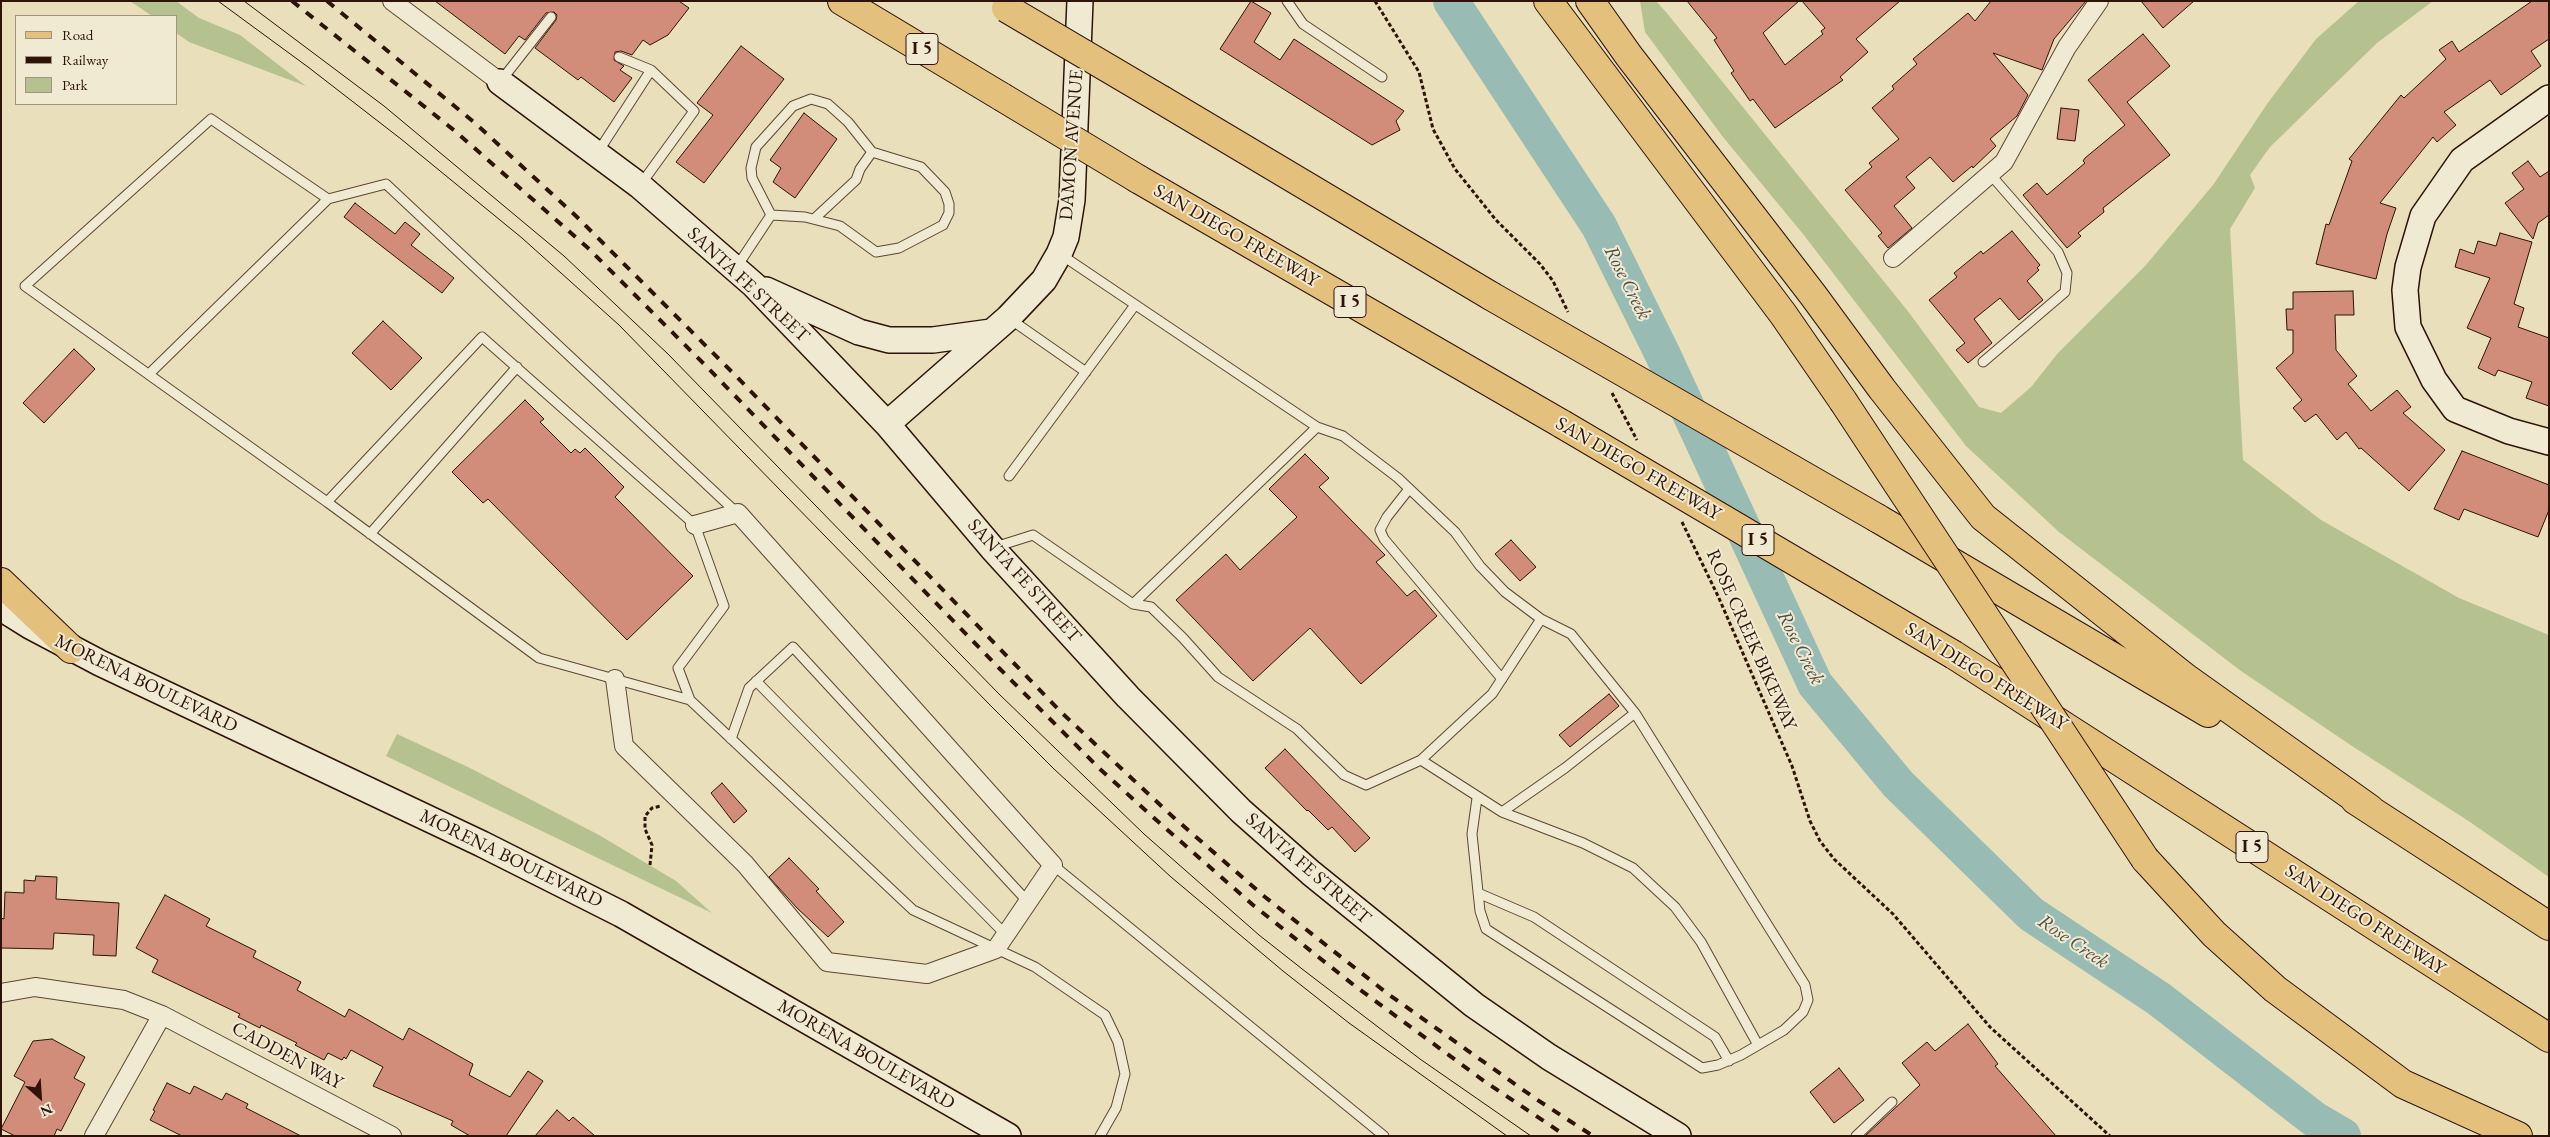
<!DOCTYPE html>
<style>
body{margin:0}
#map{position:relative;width:2550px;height:1137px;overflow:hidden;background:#e9dfba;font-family:"EB Garamond",serif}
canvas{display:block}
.frame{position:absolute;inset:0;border:2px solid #2d1308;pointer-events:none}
.legend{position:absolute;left:15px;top:15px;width:162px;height:90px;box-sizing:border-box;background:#f1ead2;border:1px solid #a39481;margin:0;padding:6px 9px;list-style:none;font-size:15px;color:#2d1308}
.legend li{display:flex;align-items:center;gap:10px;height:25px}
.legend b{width:25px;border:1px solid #a39481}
.north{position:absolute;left:15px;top:1072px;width:50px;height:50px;-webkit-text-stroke:4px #f1ead2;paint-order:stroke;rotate:154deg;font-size:14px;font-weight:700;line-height:20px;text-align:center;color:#2d1308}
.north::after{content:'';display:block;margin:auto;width:18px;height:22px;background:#2d1308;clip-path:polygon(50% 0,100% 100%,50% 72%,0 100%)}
</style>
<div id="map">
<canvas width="2550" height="1137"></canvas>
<div class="frame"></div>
<ul class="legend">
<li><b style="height:6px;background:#e4c07d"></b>Road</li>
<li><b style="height:6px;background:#2d1308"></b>Railway</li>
<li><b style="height:14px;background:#b5c290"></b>Park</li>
</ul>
<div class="north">N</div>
</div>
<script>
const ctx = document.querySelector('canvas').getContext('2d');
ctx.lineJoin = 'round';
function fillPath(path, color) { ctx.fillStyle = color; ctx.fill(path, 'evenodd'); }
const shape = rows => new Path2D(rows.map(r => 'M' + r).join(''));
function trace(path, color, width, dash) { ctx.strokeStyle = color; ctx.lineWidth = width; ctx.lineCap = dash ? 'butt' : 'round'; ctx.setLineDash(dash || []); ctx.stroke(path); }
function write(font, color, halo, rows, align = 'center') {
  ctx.font = font + ' "EB Garamond",serif'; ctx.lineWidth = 4; ctx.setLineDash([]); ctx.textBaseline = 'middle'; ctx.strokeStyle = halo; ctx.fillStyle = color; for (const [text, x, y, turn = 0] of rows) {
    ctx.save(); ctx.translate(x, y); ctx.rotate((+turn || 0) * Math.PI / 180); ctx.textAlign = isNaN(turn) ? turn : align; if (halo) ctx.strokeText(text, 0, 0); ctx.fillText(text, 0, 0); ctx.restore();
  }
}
fillPath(shape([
 [130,1,176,1,199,18,240,35,306,86,189,42,176,33,176,16,152,16],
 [1640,1,1656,1,1666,12,1907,310,1979,407,2001,413,2031,387,2058,353,2145,266,2213,185,2267,104,2316,39,2359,1,2433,1,2377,43,2270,147,2250,175,2255,188,2230,229,2243,460,2321,520,2459,598,2549,635,2549,877,2470,822,2352,746,2241,671,2059,532,1966,446,1803,234,1723,137,1645,32],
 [397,734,468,767,599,835,676,881,712,913,386,756]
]), '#b5c290');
trace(shape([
 [1451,1,1599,226,1662,353,1815,684,1898,784,2031,914,2159,999,2314,1119,2343,1136]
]), '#98bcb4', 36);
const building = shape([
 [435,1,679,1,689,8,668,35,650,45,643,40,632,55,621,51,615,52,614,60,624,66,620,70,632,78,614,102,581,77,578,80,535,48,556,20,557,15,554,12,546,13,525,40,519,36,505,54,435,1],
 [1251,1,1271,13,1254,42,1280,60,1294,39,1404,111,1396,121,1400,130,1372,145,1220,49,1251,1],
 [1687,1,1799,1,1763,33,1785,65,1823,34,1821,31,1825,28,1802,1,1900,1,1856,39,1868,52,1840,77,1843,80,1775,128,1753,99,1750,101,1731,73,1734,71,1714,40,1717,38,1687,1],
 [1991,1,2086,1,2054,39,2042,70,1993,53,2028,95,2017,116,1990,139,1996,146,1973,168,1972,166,1953,182,1930,157,1906,177,1915,188,1894,206,1912,228,1888,248,1878,236,1882,233,1845,190,1872,167,1869,163,1899,139,1872,108,1894,89,1892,86,1917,64,1913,59,1968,13,1975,21,1991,1],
 [2141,1,2194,1,2163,28,2141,1],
 [2532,1,2549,1,2549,39,2531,51,2541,66,2501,95,2490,80,2444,112,2456,125,2437,142,2433,137,2380,203,2396,208,2387,234,2376,279,2316,264,2326,224,2329,225,2352,161,2349,159,2401,95,2404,98,2446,59,2439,50,2452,41,2459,52,2532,1],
 [2143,34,2170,66,2127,102,2170,155,2103,208,2104,212,2078,233,2081,236,2067,248,2023,195,2037,183,2047,195,2085,163,2083,161,2085,158,2125,125,2088,80,2143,34],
 [741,46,784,79,704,183,676,162,713,115,697,103,741,46],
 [2061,108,2079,110,2075,141,2057,139,2061,108],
 [804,113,837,139,795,198,773,182,781,168,770,160,804,113],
 [2528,161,2540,177,2549,171,2549,215,2538,223,2533,239,2505,203,2524,189,2512,173,2528,161],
 [355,203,395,234,405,222,420,234,411,245,454,278,442,293,344,217,355,203],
 [2012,231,2040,265,2037,268,2039,270,2027,281,2043,300,2019,320,2000,298,1974,319,1992,343,1968,363,1956,350,1965,343,1929,300,1957,277,1954,273,1981,251,1983,254,2012,231],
 [2500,233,2532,242,2514,304,2524,308,2518,327,2549,338,2549,406,2526,398,2532,382,2498,370,2495,376,2478,368,2491,338,2467,328,2490,278,2455,267,2460,249,2474,254,2478,241,2496,246,2500,233],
 [2353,291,2354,315,2335,315,2336,350,2357,376,2348,384,2371,411,2397,390,2411,407,2403,413,2445,450,2409,491,2361,448,2359,449,2346,432,2337,440,2316,414,2305,422,2293,408,2302,400,2276,368,2293,353,2293,330,2287,330,2286,309,2293,309,2293,292,2353,291],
 [383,321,422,358,391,390,352,353,383,321],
 [74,349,95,369,44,423,23,403,74,349],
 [525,400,544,419,540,422,571,453,575,449,580,453,585,448,624,487,615,497,693,576,627,640,488,499,483,503,452,472,525,400],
 [2462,451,2549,485,2549,510,2538,537,2464,509,2459,520,2434,509,2462,451],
 [1305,454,1329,478,1319,487,1385,555,1376,562,1407,596,1415,590,1437,616,1361,684,1310,628,1253,681,1176,600,1226,554,1240,570,1297,517,1269,489,1305,454],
 [1511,540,1536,567,1520,581,1495,554,1511,540],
 [1609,694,1619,706,1570,747,1559,735,1609,694],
 [1285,749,1370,838,1355,852,1332,827,1328,830,1308,810,1307,811,1265,768,1285,749],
 [722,783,747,811,734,823,711,793,722,783],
 [789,858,819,889,816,891,844,922,828,937,797,908,769,877,789,858],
 [36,876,57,877,56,899,119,903,116,956,93,955,94,935,54,933,53,949,1,948,1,918,4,919,5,892,24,893,24,880,35,881,36,876],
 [165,895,210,919,206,926,256,951,253,957,301,982,297,990,345,1017,349,1009,403,1040,409,1028,473,1064,469,1075,510,1097,528,1071,543,1081,506,1136,470,1136,451,1125,453,1121,373,1086,383,1067,351,1050,346,1059,344,1057,342,1060,328,1053,324,1060,295,1045,297,1043,261,1025,260,1028,238,1017,240,1014,152,972,158,960,136,948,165,895],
 [1968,1024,1998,1064,1995,1066,2056,1136,1865,1136,1920,1085,1902,1063,1927,1042,1935,1051,1968,1024],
 [52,1039,85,1057,74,1078,85,1084,61,1131,57,1129,54,1136,15,1136,1,1129,25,1082,14,1076,33,1041,52,1039],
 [1839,1068,1864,1100,1834,1123,1810,1092,1839,1068],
 [167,1083,190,1094,194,1086,222,1100,226,1093,248,1104,246,1108,301,1136,182,1136,150,1120,155,1111,153,1110,167,1083],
 [557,1110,569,1121,573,1117,595,1136,535,1136,557,1110]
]);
fillPath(building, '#d18d7a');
trace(building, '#2d1308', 1);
const lane = shape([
 [1287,1,1303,24,1382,77],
 [619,57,651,70,694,111,641,184],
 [500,82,551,17],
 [598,152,651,70],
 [814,219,856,180,860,169,872,152],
 [736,268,771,215,752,178,751,168,756,147,793,106,811,99,828,104,848,122,872,152,921,167,945,192,949,204,949,213,943,225,899,248,876,252,840,226,805,217,771,215],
 [1010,319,1086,372],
 [1983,362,2065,292,2067,273,2058,252,1990,174],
 [149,374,328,199],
 [1009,476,1135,305],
 [1409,489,1387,517,1380,530,1384,539,1502,679],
 [327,502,25,286,211,119,328,199,386,184,737,513],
 [370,534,517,367],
 [995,547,1033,535,1133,604,1151,607,1183,638,1218,677,1297,729,1344,775,1366,785,1421,760,1502,812,1565,768,1635,713,1571,634,1541,619,1505,592,1480,566,1455,532,1398,478,1343,436,1317,427,1060,254],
 [1133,604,1317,427],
 [756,681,1006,935],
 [690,700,539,658,327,502,482,337,695,525,724,606,678,668,690,700,913,910,1035,967,1105,1015,1118,1042,1125,1074,1116,1108,1100,1136],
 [731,739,749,688,793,647,1028,902],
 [1421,760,1492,694,1541,619],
 [1477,798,1472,834,1480,911,1486,929,1702,1068,1718,1065,1741,1055,1784,1030,1803,1012,1808,1000,1805,985,1635,713],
 [1502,812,1583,843,1633,868,1675,907,1701,942,1758,1045],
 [1053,865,1384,1136],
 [1478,893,1534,917,1715,1037,1729,1061],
 [1856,1136,1892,1102]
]);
const street = shape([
 [392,1,500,82],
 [1893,258,2004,162,2067,47,2099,1],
 [615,679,624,746,745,864,827,962,927,974,996,949,1053,865,738,513,695,525],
 [1,993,35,987,124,1000,162,1015,392,1136],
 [94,1136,162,1015]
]);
const secondary = shape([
 [500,82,640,186,754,285,887,424,992,548,1128,697,1241,811,1311,873,1474,1005,1549,1057,1678,1136],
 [2549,98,2462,160,2423,216,2408,267,2405,290,2408,327,2434,380,2455,409,2509,431,2549,442],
 [766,290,859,332,889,340,933,340,991,332],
 [887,424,1008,318,1044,280,1059,254,1066,237,1072,200,1080,1],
 [1,608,30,626,100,663,482,844,621,914,1008,1136]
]);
const primary = shape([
 [1,582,71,649]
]);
const highway = shape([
 [842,1,1002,97],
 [1548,1,1783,314,1843,401],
 [1590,1,1629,56,1813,295,1882,389,1983,517,2186,678,2370,809],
 [1162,100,1491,296],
 [1138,179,1562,424],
 [1877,518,2208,713],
 [1954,655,2549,1038],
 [2355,800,2549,926],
 [2145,859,2214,934,2275,989,2403,1084,2518,1136]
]);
trace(lane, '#5c4634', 11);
trace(street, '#5c4634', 20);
trace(secondary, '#2d1308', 28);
trace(primary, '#2d1308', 30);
trace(highway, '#2d1308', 30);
trace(shape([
 [1375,1,1419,72,1433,129,1455,169,1496,220,1540,264,1553,281,1568,312],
 [1612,393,1637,440],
 [1682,522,1718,596,1792,766,1810,821,1820,841,1834,859,1893,914,1990,1027,2110,1136],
 [650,865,652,845,645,829,645,816,652,808,661,806]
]), '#2d1308', 3, [4, 2.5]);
trace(lane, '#f1ead2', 9);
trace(street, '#f1ead2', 18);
trace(secondary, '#f1ead2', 25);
trace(primary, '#e4c07d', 28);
trace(highway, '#e4c07d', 28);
trace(shape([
 [218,1,308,67,401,139,522,238,619,325,990,705,1054,769,1171,877,1283,971,1349,1023,1507,1136],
 [244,1,384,106,564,256,668,354,999,694,1144,834,1259,935,1306,972,1420,1059,1531,1136]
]), '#2d1308', 1);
trace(shape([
 [292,1,455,131,588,248,707,367,999,668,1101,770,1154,818,1253,905,1355,986,1484,1081,1566,1136],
 [327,1,475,123,577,217,737,377,1062,713,1172,816,1265,897,1388,994,1536,1099,1593,1136]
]), '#2d1308', 4, [9, 9]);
const highwayBridge = shape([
 [1006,8,1162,100],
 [1002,97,1138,179],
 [1491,296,1877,518],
 [1843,401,2145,859],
 [1562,424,1954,655]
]);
trace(highwayBridge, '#2d1308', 30, []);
trace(highwayBridge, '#e4c07d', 28);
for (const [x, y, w] of [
 [922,49,32],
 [1350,302,32],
 [1758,540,32],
 [2252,847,32]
]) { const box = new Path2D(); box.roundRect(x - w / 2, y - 15.5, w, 31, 4); ctx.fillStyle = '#f1ead2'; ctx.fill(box); trace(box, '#2d1308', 1); }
write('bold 18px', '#2d1308', null, [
 ["I 5",922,49],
 ["I 5",1350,302],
 ["I 5",1758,540],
 ["I 5",2252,847]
]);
write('19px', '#2d1308', '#f1ead2', [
 ["DAMON AVENUE",1072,145,-86],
 ["SAN DIEGO FREEWAY",1236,236,30],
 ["SANTA FE STREET",748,285,43],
 ["SAN DIEGO FREEWAY",1638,469,30],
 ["SANTA FE STREET",1024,581,48],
 ["ROSE CREEK BIKEWAY",1751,640,66],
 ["SAN DIEGO FREEWAY",1986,677,32],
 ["MORENA BOULEVARD",146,684,26],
 ["MORENA BOULEVARD",511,859,26],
 ["SANTA FE STREET",1308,869,41],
 ["SAN DIEGO FREEWAY",2365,920,33],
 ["MORENA BOULEVARD",866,1055,30],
 ["CADDEN WAY",287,1056,28]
]);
write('italic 20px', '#524e44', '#f1ead2', [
 ["Rose Creek",1627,283,63],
 ["Rose Creek",1800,648,63],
 ["Rose Creek",2073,942,34]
]);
</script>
